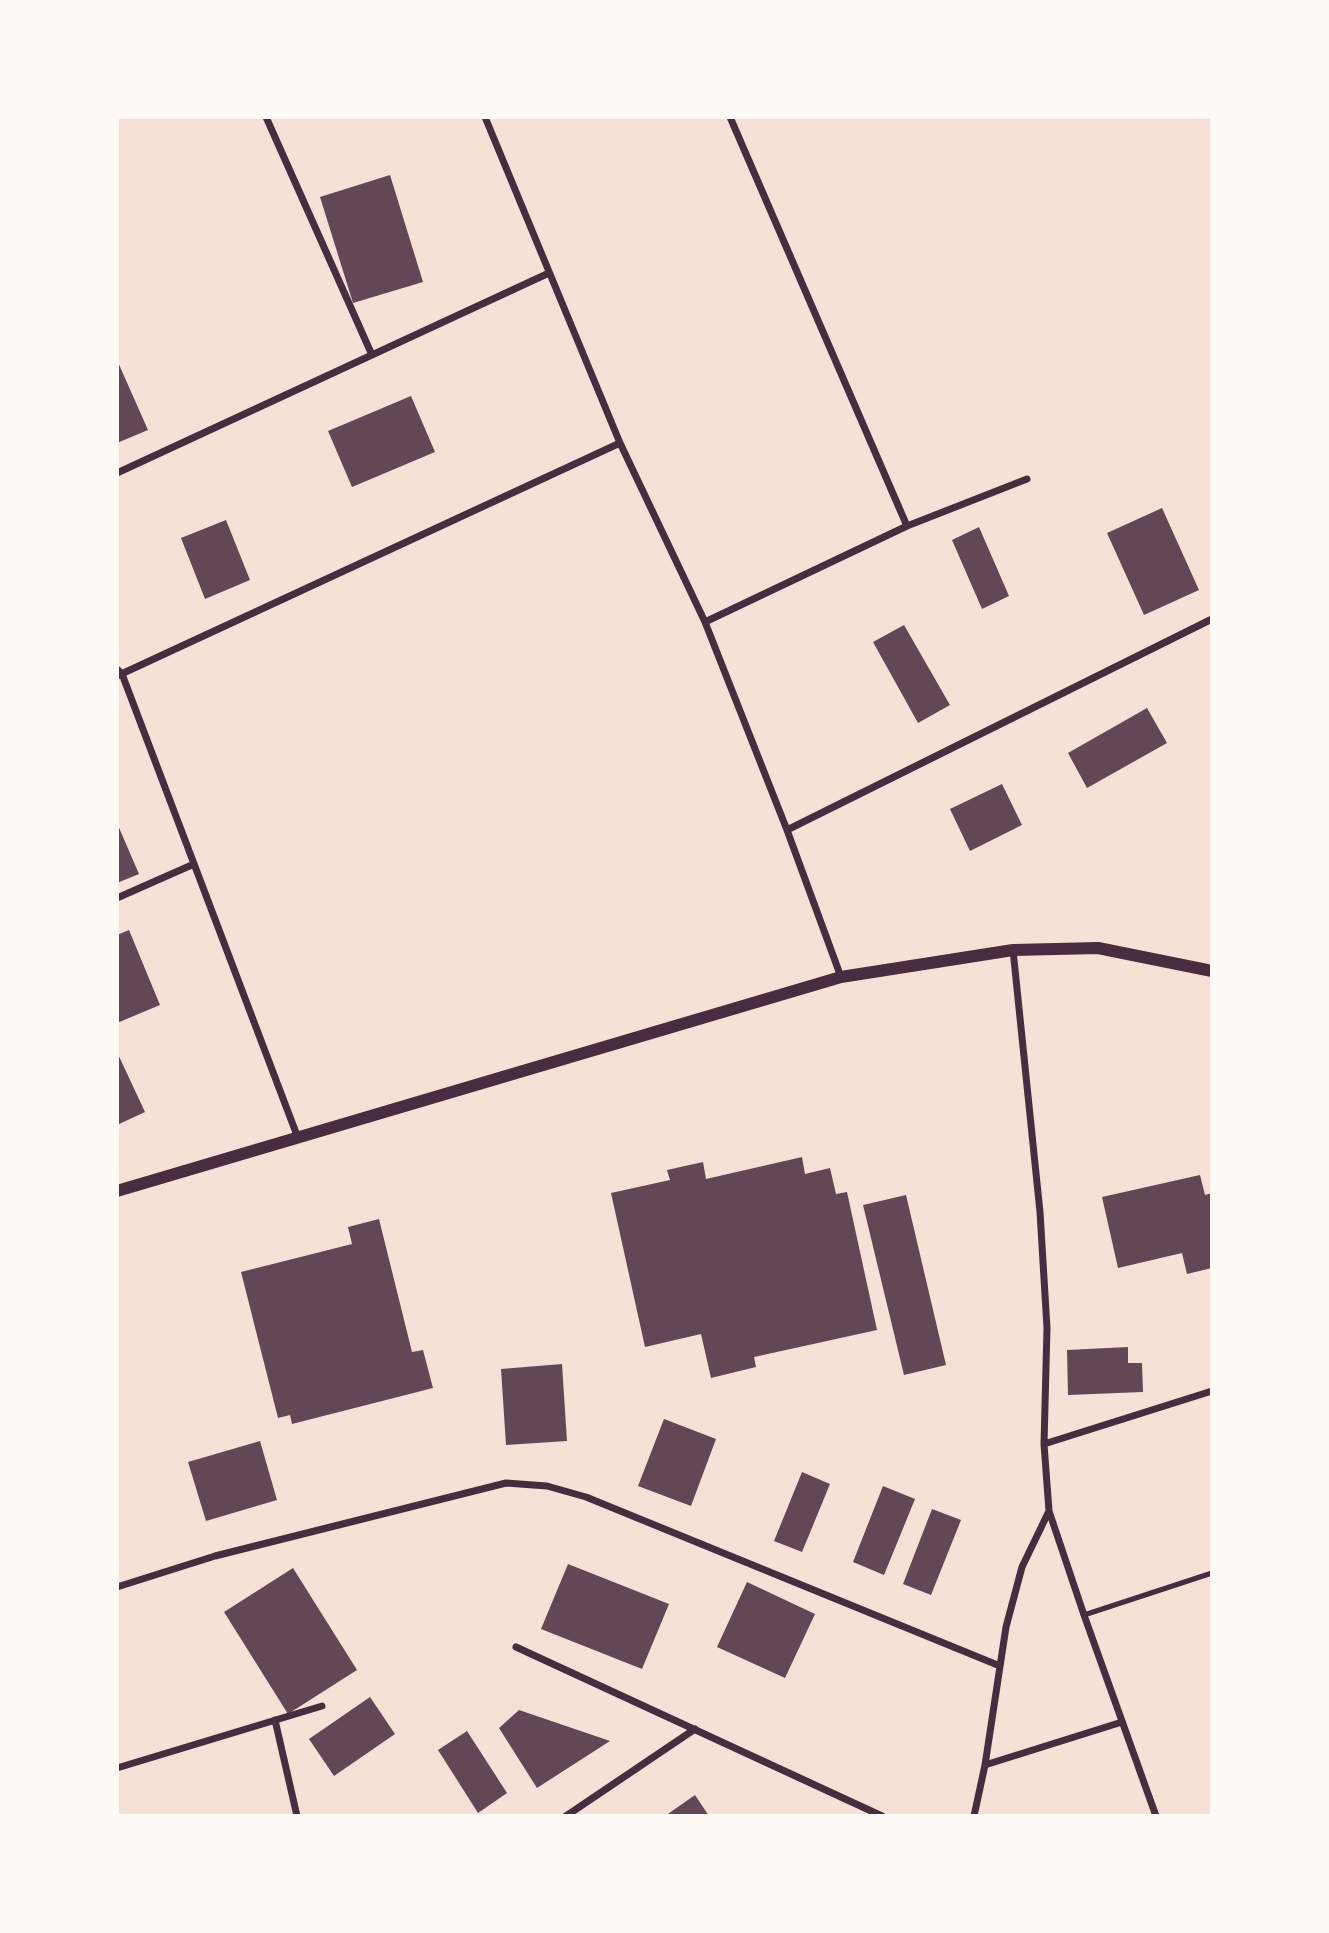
<!DOCTYPE html>
<style>
body{margin:0}
#map{position:relative;width:1329px;height:1933px;overflow:hidden;background:#f7e1d7;font-family:Poppins,sans-serif}
canvas{display:block}
.frame{position:absolute;inset:0;border:119px solid #fffaf5;pointer-events:none}
</style>
<div id="map">
<canvas width="1329" height="1933"></canvas>
<div class="frame"></div>
</div>
<script>
const ctx = document.querySelector('canvas').getContext('2d');
ctx.lineJoin = 'round';
function fillPath(path, color) { ctx.fillStyle = color; ctx.fill(path, 'evenodd'); }
const shape = rows => new Path2D(rows.map(r => 'M' + r).join(''));
function trace(path, color, width, dash) { ctx.strokeStyle = color; ctx.lineWidth = width; ctx.lineCap = dash ? 'butt' : 'round'; ctx.setLineDash(dash || []); ctx.stroke(path); }
fillPath(shape([
 [390,175,423,282,353,303,320,197],
 [117,360,148,430,117,443],
 [411,396,435,452,352,487,328,431],
 [1162,508,1199,590,1144,615,1107,533],
 [226,520,250,580,205,599,181,538],
 [979,527,1009,596,982,609,952,540],
 [904,625,950,705,918,723,873,642],
 [1147,708,1167,743,1087,788,1068,753],
 [1002,784,1022,825,970,851,950,809],
 [117,823,139,874,117,883],
 [129,930,160,1005,117,1023,117,935],
 [117,1052,145,1112,117,1125],
 [802,1157,805,1174,830,1168,836,1194,847,1192,877,1330,754,1357,756,1367,711,1378,701,1334,645,1347,611,1193,670,1180,667,1170,703,1162,706,1179],
 [1200,1175,1205,1195,1212,1193,1212,1252,1210,1252,1212,1268,1187,1274,1182,1253,1118,1268,1102,1197],
 [906,1195,946,1365,904,1375,863,1205],
 [379,1219,412,1352,423,1350,433,1388,292,1424,290,1415,278,1418,241,1272,352,1244,348,1227],
 [1128,1347,1128,1363,1142,1363,1143,1392,1068,1395,1067,1350],
 [562,1364,567,1441,506,1445,501,1369],
 [664,1419,716,1439,691,1506,638,1486],
 [260,1441,277,1500,206,1521,188,1462],
 [802,1472,830,1484,802,1552,774,1541],
 [883,1486,915,1499,884,1575,853,1562],
 [932,1509,961,1520,931,1595,903,1584],
 [568,1564,669,1604,642,1669,541,1629],
 [293,1568,357,1670,288,1714,224,1612],
 [747,1582,815,1614,785,1678,717,1647],
 [370,1697,395,1734,334,1776,309,1739],
 [519,1710,610,1741,537,1788,499,1728],
 [467,1731,507,1793,478,1813,438,1750],
 [695,1795,709,1816,665,1816]
]), '#644757');
trace(shape([
 [1084,1615,1212,1573]
]), '#4a2c40', 5);
trace(shape([
 [266,117,372,355],
 [485,117,620,443,705,622,787,830,841,977],
 [730,117,907,526],
 [117,473,549,273],
 [705,622,907,526,1027,479],
 [117,669,122,674,298,1138],
 [117,676,620,443],
 [787,830,1212,619],
 [117,898,194,864],
 [1013,950,1040,1212,1047,1328,1044,1444,1049,1511,1084,1615,1156,1816],
 [1044,1444,1212,1391],
 [117,1587,215,1556,506,1483,547,1486,586,1497,1000,1666],
 [516,1647,882,1816],
 [275,1720,297,1816],
 [985,1765,1122,1722],
 [117,1768,322,1706],
 [566,1816,695,1729],
 [974,1816,985,1765,1006,1627,1022,1567,1049,1511]
]), '#4a2c40', 7);
trace(shape([
 [117,1191,841,977,1013,950,1098,948,1212,971]
]), '#4a2c40', 12);
</script>
